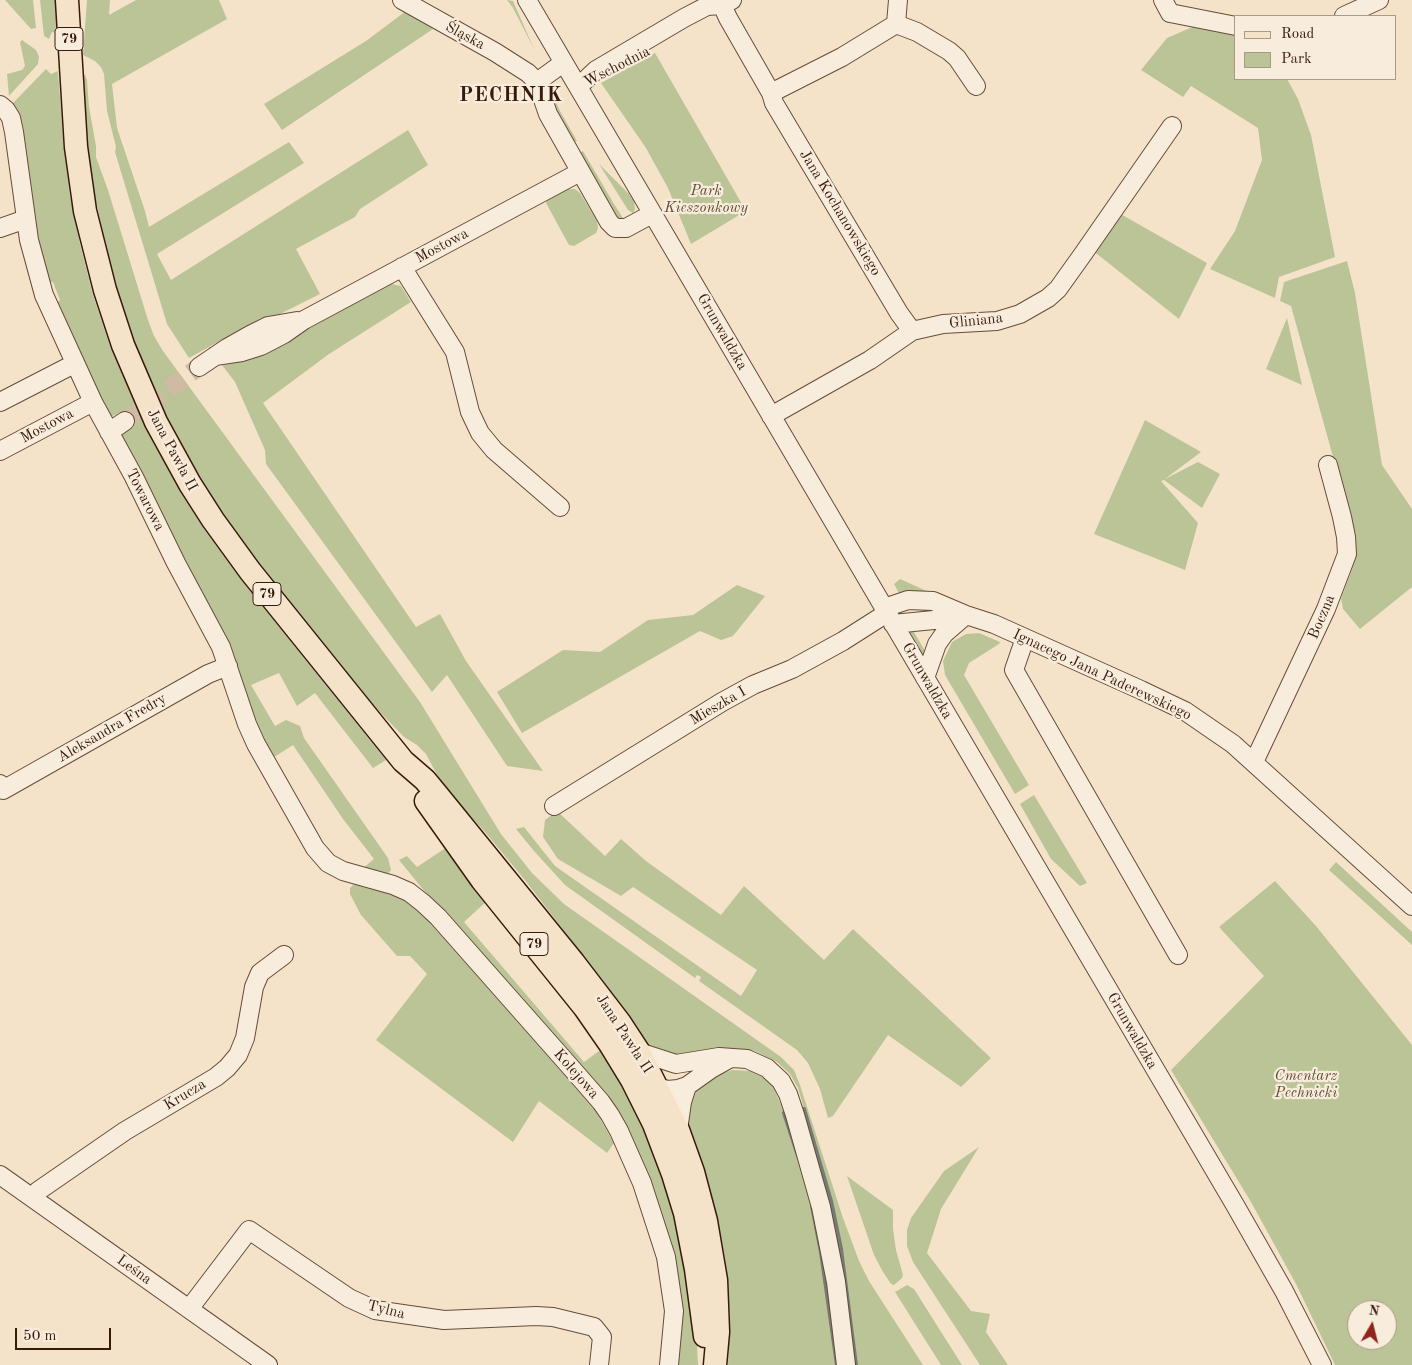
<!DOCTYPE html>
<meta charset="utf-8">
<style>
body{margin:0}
#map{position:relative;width:1412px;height:1365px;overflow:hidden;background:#f5e3c9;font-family:"Old Standard TT",serif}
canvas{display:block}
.legend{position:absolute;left:1234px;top:15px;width:162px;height:65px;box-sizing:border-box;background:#f8eddc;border:1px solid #ab9988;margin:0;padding:6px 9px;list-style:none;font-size:15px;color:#381a0b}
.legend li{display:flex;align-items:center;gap:10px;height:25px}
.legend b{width:25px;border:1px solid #ab9988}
.north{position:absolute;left:1347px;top:1300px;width:50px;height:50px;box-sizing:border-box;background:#f8eddc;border:1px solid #ab9988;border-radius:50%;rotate:8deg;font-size:14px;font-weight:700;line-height:20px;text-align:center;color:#381a0b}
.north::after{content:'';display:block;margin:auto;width:18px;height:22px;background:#8f2418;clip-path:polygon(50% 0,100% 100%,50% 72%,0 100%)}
.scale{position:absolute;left:15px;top:1328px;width:96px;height:22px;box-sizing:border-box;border:2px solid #381a0b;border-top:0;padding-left:6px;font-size:15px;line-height:18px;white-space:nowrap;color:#381a0b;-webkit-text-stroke:4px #f8eddc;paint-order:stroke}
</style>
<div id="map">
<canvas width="1412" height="1365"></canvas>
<ul class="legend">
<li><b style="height:6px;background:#f5e3c9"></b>Road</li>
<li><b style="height:14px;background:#bbc497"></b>Park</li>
</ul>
<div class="north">N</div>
<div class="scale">50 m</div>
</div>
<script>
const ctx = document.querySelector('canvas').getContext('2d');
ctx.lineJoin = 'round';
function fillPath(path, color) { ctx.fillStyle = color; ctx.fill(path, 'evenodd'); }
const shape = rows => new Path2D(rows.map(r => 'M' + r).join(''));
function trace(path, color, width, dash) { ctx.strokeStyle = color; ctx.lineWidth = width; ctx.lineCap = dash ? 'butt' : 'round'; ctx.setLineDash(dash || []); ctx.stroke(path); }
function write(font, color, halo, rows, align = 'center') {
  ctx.font = font + ' "Old Standard TT",serif'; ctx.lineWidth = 4.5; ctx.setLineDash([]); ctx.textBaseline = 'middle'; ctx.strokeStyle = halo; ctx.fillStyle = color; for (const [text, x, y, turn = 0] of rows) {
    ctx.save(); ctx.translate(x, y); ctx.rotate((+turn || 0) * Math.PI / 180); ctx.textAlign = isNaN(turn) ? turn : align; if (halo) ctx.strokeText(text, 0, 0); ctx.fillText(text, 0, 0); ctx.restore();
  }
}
fillPath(shape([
 [5,0,33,0,36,28,31,29],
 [40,0,57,0,57,33,52,32,49,39,44,36],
 [87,0,110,0,109,15,136,0,219,0,227,19,112,84,117,128,145,211,149,227,289,142,304,163,157,254,171,280,408,130,428,165,360,209,355,217,296,249,320,294,280,314,261,318,189,358,167,324,115,152,116,147,107,111,104,74,101,67,95,61,83,55],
 [507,0,513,1,534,49,513,8],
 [406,11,433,29,282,130,264,104,366,41],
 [1197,25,1236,33,1236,79,1287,79,1298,99,1311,135,1335,257,1279,277,1275,298,1210,269,1235,231,1262,160,1258,128,1191,86,1183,97,1141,70,1167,38],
 [22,40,36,50,39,57,38,64,9,96,7,74,22,70,25,66,20,42],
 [655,53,746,211,691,244,668,188,646,148,601,83],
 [46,69,51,74,58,71,64,149,70,196,80,244,93,295,111,349,142,420,183,496,204,529,239,577,386,760,373,768,315,693,297,706,279,673,251,685,275,726,286,720,300,726,304,738,388,858,391,870,388,874,384,875,362,869,374,859,343,819,293,745,271,759,158,505,118,431,128,425,120,412,111,417,97,395,54,304,60,300,53,282,47,283,37,246,11,107,13,103],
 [83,74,85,75,87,80,89,107,96,146,96,157,108,190,148,320,154,336,163,351,420,702,501,834,532,873,564,904,781,1057,794,1070,800,1085,843,1218,859,1261,869,1281,923,1365,856,1365,841,1249,831,1201,798,1088,790,1074,777,1062,755,1051,733,1048,684,1058,652,1050,603,981,524,879,485,832,443,786,426,754,417,745,404,737,373,705,258,565,202,484,161,409,131,338,115,286,94,193,87,145],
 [552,94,560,111,577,141,571,143,552,111,549,95],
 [583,151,614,204,625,221,616,220,577,154],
 [599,164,629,194,634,201,635,209,633,213,628,210],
 [567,189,575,189,580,193,597,221,598,228,596,233,574,246,569,245,546,203,547,200],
 [1117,212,1207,263,1179,319,1092,250],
 [1347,261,1355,293,1382,465,1412,509,1412,587,1360,629,1343,609,1341,599,1352,569,1354,553,1342,489,1291,306,1280,301,1284,282],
 [391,284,401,286,411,302,329,354,263,403,416,627,440,614,466,661,543,771,507,766,447,675,432,692,266,464,265,450,235,382,222,365,255,358],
 [1287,318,1302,385,1266,369],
 [1145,420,1201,452,1165,479,1198,462,1220,474,1202,508,1164,480,1161,481,1198,523,1185,570,1094,534],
 [900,579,931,593,900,595,894,584],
 [737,585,765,596,733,636,721,640,700,631,522,733,497,692,563,650,600,652,648,620,693,615],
 [911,627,928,656,924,658,909,630],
 [979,633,1000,642,999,644,969,663,964,675,1029,785,1015,794,945,675,943,661,952,642,966,634],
 [1034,795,1087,883,1080,886,1051,859,1020,804],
 [557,811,605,856,621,839,646,861,721,915,744,886,824,960,853,929,991,1058,961,1087,888,1035,833,1116,828,1118,820,1089,808,1063,797,1050,699,981,701,977,697,975,695,978,565,885,534,851,516,829,524,827,555,866,741,996,757,970,633,887,621,896,558,859,543,837,545,820],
 [447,847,488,900,464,922,584,1062,603,1048,634,1100,672,1195,696,1322,698,1365,675,1365,678,1311,633,1146,399,860,407,856,417,867],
 [1336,862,1412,932,1412,945,1329,870],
 [1275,881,1316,926,1412,1045,1412,1365,1335,1365,1296,1284,1251,1202,1171,1070,1264,976,1219,927],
 [1357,1310,1387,1310,1387,1340,1357,1340],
 [358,884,390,893,401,898,418,910,435,926,594,1108,614,1143,607,1153,539,1101,513,1142,376,1040,427,974,410,956,397,956,361,915,350,894,350,888,353,885],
 [733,1070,750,1071,763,1077,773,1086,784,1113,812,1206,821,1252,837,1365,728,1365,730,1322,725,1258,717,1217,705,1170,685,1114,687,1100,699,1085,713,1076],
 [979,1147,941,1209,927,1253,971,1311,990,1314,986,1332,1008,1365,980,1365,913,1262,907,1246,907,1230,911,1218,944,1171],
 [847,1176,893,1210,893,1229,896,1250,903,1275,902,1278,894,1285,891,1284,883,1272,874,1255],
 [907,1285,914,1289,962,1365,941,1365,895,1292]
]), '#bbc497');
trace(shape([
 [804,1109,831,1201,841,1249,856,1365],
 [784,1113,798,1156],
 [812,1206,821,1252,837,1365]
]), '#757c75', 4);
trace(shape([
 [125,421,199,367]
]), '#cfbba3', 18, [18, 9]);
const minor = shape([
 [402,0,495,52,528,73,537,82,548,114,609,222,615,228,626,228,652,214],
 [527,0,1235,1205,1284,1291,1322,1365],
 [1163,0,1170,13,1236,26],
 [722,5,728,18,771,93,774,103,899,313,912,331],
 [1344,16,1379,0],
 [896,24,898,0],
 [537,82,563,63],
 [578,87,596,70,684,18,707,6,722,5,732,0],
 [771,93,842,57,896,24,917,32,949,51,957,58,976,86],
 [0,105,6,110,11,118,14,132,29,240,44,295,93,402,134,477,176,563,221,647,247,724,256,744,315,848,328,863,343,871,393,885,409,892,423,903,438,917,574,1071,601,1102,610,1115,619,1131,642,1183,666,1257,674,1311,669,1365],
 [0,228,26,219],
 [402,267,455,352,470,412,480,433,494,450,560,507],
 [215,356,242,352,261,346,284,334,304,320,580,172],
 [199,367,227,348,250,335,268,326,297,321],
 [0,402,74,364],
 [771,416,870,360,912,331,943,324,997,321,1020,314,1048,298,1058,289,1083,254,1172,126],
 [109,432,125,421],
 [0,451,93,402],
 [884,608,908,600,933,601,966,615,994,624,1141,690,1185,711,1233,744,1412,906],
 [893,624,944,619,965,615],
 [1025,638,1014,670,1178,955],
 [925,678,937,644,944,634,966,615],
 [1254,762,1326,609,1347,554,1346,537,1342,517,1328,465],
 [0,784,3,790,208,674,228,666],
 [554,806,722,702,753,685,792,669,843,641,887,613],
 [639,1052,676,1064,719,1057,747,1059,767,1068,781,1081,788,1094,795,1115,821,1207,836,1282,846,1365],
 [647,1085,668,1090,678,1089,687,1086,711,1069,729,1059],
 [678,1130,682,1102,687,1086],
 [0,1175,268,1365],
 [33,1197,38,1191,125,1131,216,1077,227,1068,238,1055,245,1038,254,987,260,973,284,955],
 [189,1309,249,1230,349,1298,375,1310,444,1320,536,1316,553,1317,594,1327,602,1337,599,1365]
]);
const major = shape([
 [67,0,76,147,85,211,105,290,123,345,156,422,190,484,213,520,250,571,403,761,425,780,439,797,574,963,620,1023,639,1052,678,1130,693,1172,706,1221,716,1280,718,1332,715,1365],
 [426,801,482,880,585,1008,610,1044,632,1080,654,1124,673,1174,685,1213,696,1269,705,1336]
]);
trace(minor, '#674c3a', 20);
trace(major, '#381a0b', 25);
trace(minor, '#f8eddc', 18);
trace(major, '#f5e3c9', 22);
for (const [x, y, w] of [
 [69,39,28],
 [267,594,28],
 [534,944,28]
]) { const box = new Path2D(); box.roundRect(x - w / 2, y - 11.5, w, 23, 4); ctx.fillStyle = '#f8eddc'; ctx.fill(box); trace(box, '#381a0b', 1); }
write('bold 14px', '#381a0b', null, [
 ["79",69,39],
 ["79",267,594],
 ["79",534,944]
]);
write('15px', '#381a0b', '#f8eddc', [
 ["Śląska",465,36,28],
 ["Wschodnia",617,67,-27],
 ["Jana Kochanowskiego",840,213,59],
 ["Mostowa",442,246,-28],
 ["Gliniana",976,321,-6],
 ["Grunwaldzka",722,332,60],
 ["Mostowa",47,426,-28],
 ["Jana Pawła II",172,450,62],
 ["Towarowa",145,500,63],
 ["Boczna",1322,617,-67],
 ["Ignacego Jana Paderewskiego",1102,675,25],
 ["Grunwaldzka",927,681,60],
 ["Mieszka I",718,706,-30],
 ["Aleksandra Fredry",112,728,-30],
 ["Grunwaldzka",1132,1031,60],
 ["Jana Pawła II",624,1034,57],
 ["Kolejowa",576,1074,49],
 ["Krucza",185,1095,-31],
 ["Leśna",134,1270,36],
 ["Tylna",386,1310,14]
]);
write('italic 15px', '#5f4d35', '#f8eddc', [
 ["Park",706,191],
 ["Kieszonkowy",706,208],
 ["Cmentarz",1306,1076],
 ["Pechnicki",1306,1093]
]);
ctx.letterSpacing = '1px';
write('bold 20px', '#381a0b', '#f8eddc', [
 ["PECHNIK",511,96]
]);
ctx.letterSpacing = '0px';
</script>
